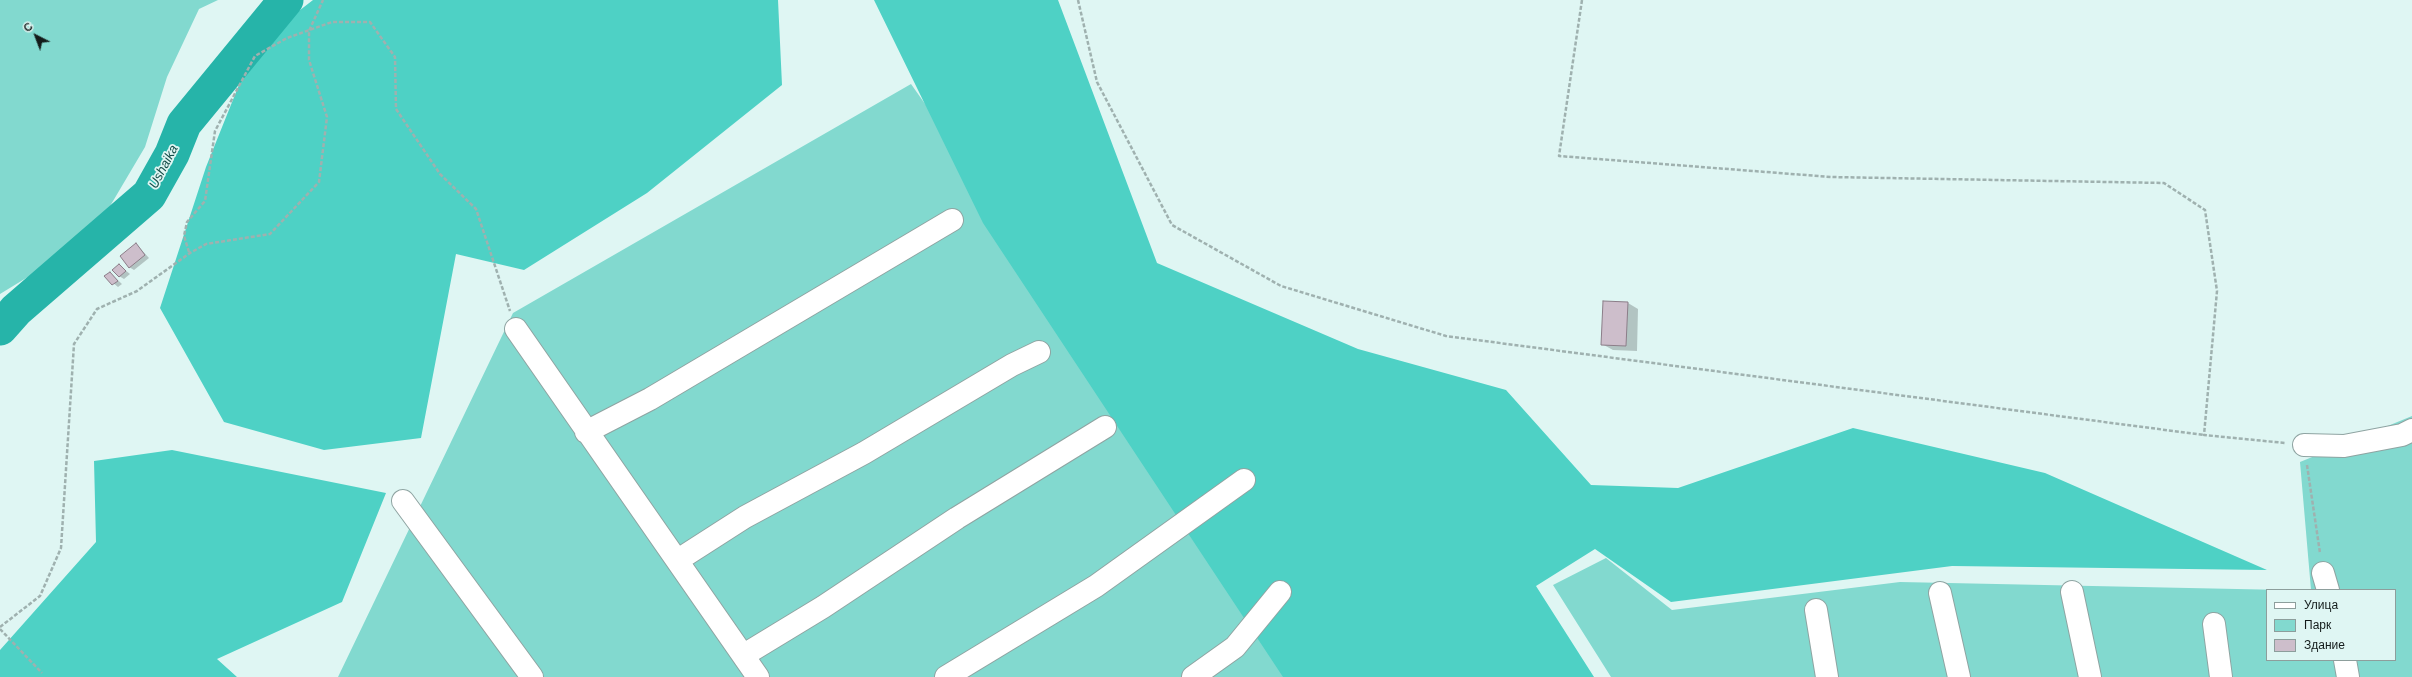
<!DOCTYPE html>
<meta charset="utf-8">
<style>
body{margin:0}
#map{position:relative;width:2412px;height:677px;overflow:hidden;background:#dff6f3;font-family:Arial,sans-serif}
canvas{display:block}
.legend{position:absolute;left:2266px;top:589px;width:130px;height:72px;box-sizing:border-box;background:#dff6f3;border:1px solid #8d9e9c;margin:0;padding:5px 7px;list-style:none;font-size:12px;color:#131b1a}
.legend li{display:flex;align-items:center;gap:8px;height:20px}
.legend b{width:20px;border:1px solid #8d9e9c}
.north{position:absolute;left:16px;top:16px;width:40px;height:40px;-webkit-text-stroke:3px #dff6f3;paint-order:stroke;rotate:318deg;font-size:11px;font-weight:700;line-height:16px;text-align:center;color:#131b1a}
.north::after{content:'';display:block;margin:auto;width:14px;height:18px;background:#131b1a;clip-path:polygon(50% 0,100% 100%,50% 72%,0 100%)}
</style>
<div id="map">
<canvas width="2412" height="677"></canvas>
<ul class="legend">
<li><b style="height:5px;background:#fff"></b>Улица</li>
<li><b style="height:11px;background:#82d9cf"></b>Парк</li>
<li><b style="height:11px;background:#cdbecb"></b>Здание</li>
</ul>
<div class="north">С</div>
</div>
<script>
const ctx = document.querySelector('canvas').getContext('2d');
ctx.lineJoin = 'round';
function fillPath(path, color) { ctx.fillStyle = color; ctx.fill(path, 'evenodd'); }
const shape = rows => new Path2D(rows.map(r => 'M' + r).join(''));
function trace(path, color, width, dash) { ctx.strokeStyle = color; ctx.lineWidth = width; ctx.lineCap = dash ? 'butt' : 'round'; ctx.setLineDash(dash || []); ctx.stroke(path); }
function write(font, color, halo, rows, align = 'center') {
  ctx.font = font + ' Arial,sans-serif'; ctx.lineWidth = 3.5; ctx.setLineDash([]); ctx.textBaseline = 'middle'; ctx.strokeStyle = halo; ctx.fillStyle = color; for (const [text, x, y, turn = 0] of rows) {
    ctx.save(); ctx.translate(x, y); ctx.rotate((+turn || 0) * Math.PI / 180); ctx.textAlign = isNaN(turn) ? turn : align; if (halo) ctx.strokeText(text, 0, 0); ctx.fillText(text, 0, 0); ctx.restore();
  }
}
fillPath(shape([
 [0,0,218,0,199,9,167,77,145,147,103,218,36,272,0,294],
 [911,84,1223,526,1293,677,338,677,513,313],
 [2412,416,2412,677,1611,677,1553,585,1606,558,1672,610,1900,582,2285,590,2267,590,2267,660,2395,660,2395,590,2311,590,2300,462]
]), '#82d9cf');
fillPath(shape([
 [313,0,778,0,782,85,647,193,524,270,456,254,421,438,324,450,224,422,160,308,206,167,255,45],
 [874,0,1058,0,1157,263,1358,349,1506,390,1591,485,1678,488,1853,428,2045,473,2267,570,1952,566,1671,602,1595,549,1536,586,1594,677,1283,677,983,223],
 [172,450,386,493,342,602,217,659,237,677,0,677,0,650,96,542,94,461]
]), '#4ed1c5');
fillPath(shape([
 [136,244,149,258,134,270,129,267],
 [119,265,130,274,124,279,119,276],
 [110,273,122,284,118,287,106,277],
 [1628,303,1638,309,1637,351,1613,350,1602,344]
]), '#0003');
trace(shape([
 [0,328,16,310,149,195,172,154,184,124,286,0]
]), '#26b4a9', 35);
const building = shape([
 [136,243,145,255,129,268,120,256,136,243],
 [119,264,126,271,119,277,112,270,119,264],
 [110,272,118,281,112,285,104,276,110,272],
 [1603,301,1628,302,1626,346,1601,345,1603,301]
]);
fillPath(building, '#cdbecb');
trace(building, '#8b7d88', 1);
const street = shape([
 [516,329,758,677],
 [586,432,650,399,952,220],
 [2304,445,2344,446,2402,435,2412,430],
 [403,501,532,677],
 [678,560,745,517,864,453,1012,365,1039,352],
 [2323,573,2328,590],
 [2072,592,2090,677],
 [1940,593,1959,677],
 [1816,610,1827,677],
 [2214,624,2221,677],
 [744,655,823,607,957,518,1105,427],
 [2345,660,2348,677],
 [946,677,1096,586,1244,480],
 [1193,677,1235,647,1280,592]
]);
trace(street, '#8fa4a2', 24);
trace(shape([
 [1078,0,1097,82,1172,225,1281,286,1446,336,2204,435],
 [1582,0,1559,156,1831,177,2164,183,2205,210,2217,291,2204,435,2285,443],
 [189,252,184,236,187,222,205,201,215,131,255,56,287,38,332,22,370,22,395,57,396,109,440,174,476,209,510,311],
 [2307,465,2320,553],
 [0,627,40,596,61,548,74,344,97,309,137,291,190,253,206,244,270,234,319,182,327,117,309,60,309,31,323,0],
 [0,629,42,673]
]), '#9fb1af', 2.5, [4, 2]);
trace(street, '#fff', 22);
write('italic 13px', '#144d48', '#dff6f3', [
 ["Ushaika",164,167,-62]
]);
</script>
